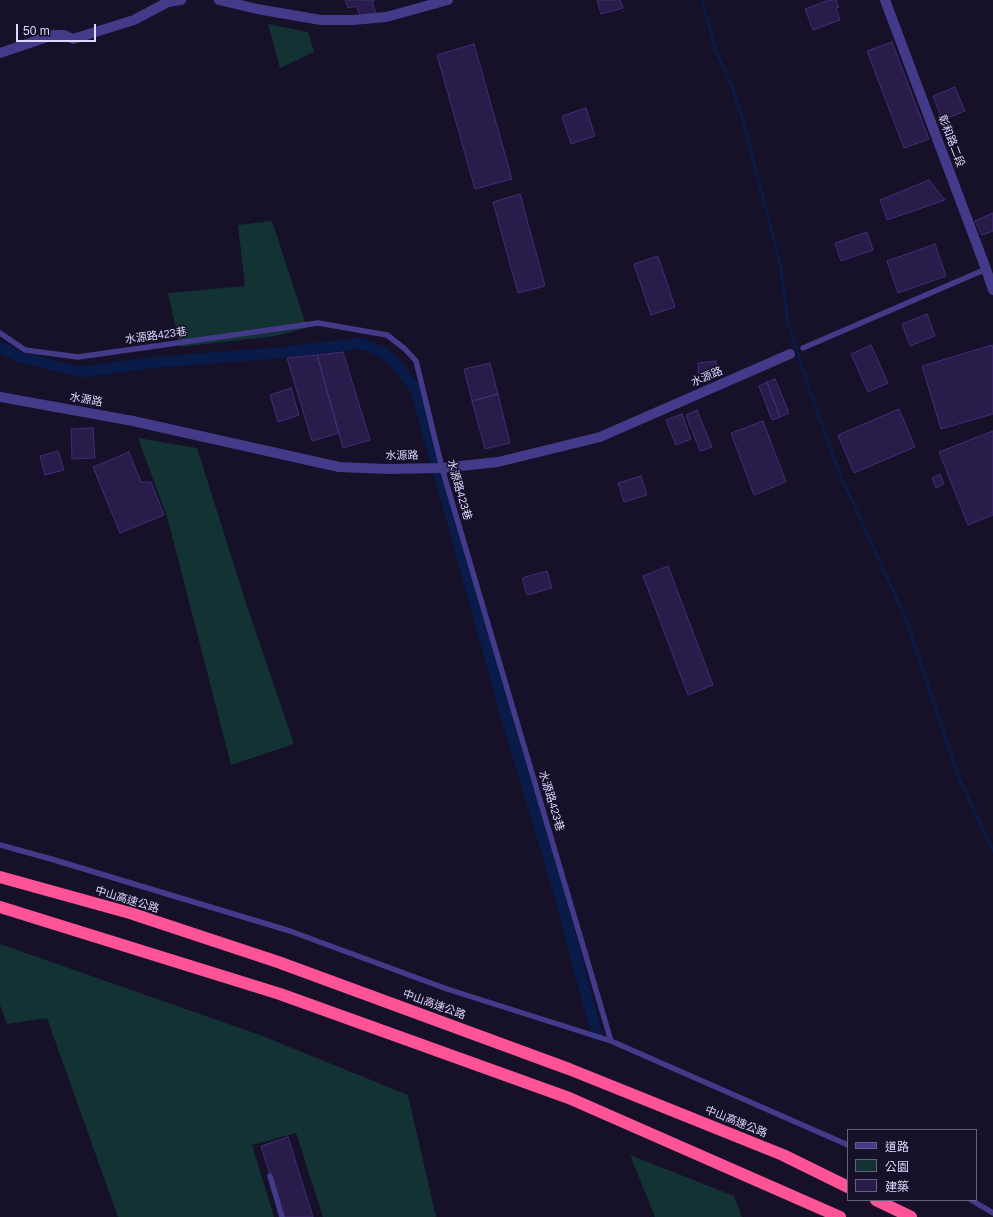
<!DOCTYPE html>
<meta charset="utf-8">
<style>
body{margin:0}
#map{position:relative;width:993px;height:1217px;overflow:hidden;background:#161029;font-family:Helvetica,"Noto Sans TC",sans-serif}
canvas{display:block}
.legend{position:absolute;left:847px;top:1129px;width:130px;height:72px;box-sizing:border-box;background:#161029;border:1px solid #66607f;margin:0;padding:5px 7px;list-style:none;font-size:12px;color:#dfd8ff}
.legend li{display:flex;align-items:center;gap:8px;height:20px}
.legend b{width:20px;border:1px solid #66607f}
.scale{position:absolute;left:16px;top:24px;width:80px;height:18px;box-sizing:border-box;border:2px solid #dfd8ff;border-top:0;padding-left:5px;font-size:12px;line-height:14px;white-space:nowrap;color:#dfd8ff;-webkit-text-stroke:3px #161029;paint-order:stroke}
</style>
<div id="map">
<canvas width="993" height="1217"></canvas>
<ul class="legend">
<li><b style="height:5px;background:#433a89"></b>道路</li>
<li><b style="height:11px;background:#123233"></b>公園</li>
<li><b style="height:11px;background:#291b4a"></b>建築</li>
</ul>
<div class="scale">50 m</div>
</div>
<script>
const ctx = document.querySelector('canvas').getContext('2d');
ctx.lineJoin = 'round';
function fillPath(path, color) { ctx.fillStyle = color; ctx.fill(path, 'evenodd'); }
const shape = rows => new Path2D(rows.map(r => 'M' + r).join(''));
function trace(path, color, width, dash) { ctx.strokeStyle = color; ctx.lineWidth = width; ctx.lineCap = dash ? 'butt' : 'round'; ctx.setLineDash(dash || []); ctx.stroke(path); }
function write(font, color, halo, rows, align = 'center') {
  ctx.font = font + ' Helvetica,"Noto Sans TC",sans-serif'; ctx.lineWidth = 3; ctx.setLineDash([]); ctx.textBaseline = 'middle'; ctx.strokeStyle = halo; ctx.fillStyle = color; for (const [text, x, y, turn = 0] of rows) {
    ctx.save(); ctx.translate(x, y); ctx.rotate((+turn || 0) * Math.PI / 180); ctx.textAlign = isNaN(turn) ? turn : align; if (halo) ctx.strokeText(text, 0, 0); ctx.fillText(text, 0, 0); ctx.restore();
  }
}
fillPath(shape([
 [268,24,308,32,314,52,280,68],
 [272,221,307,328,275,336,180,347,168,293,245,286,238,225],
 [138,438,197,448,247,606,294,744,231,765,168,520],
 [0,944,260,1035,408,1095,436,1217,323,1217,296,1133,252,1145,274,1217,118,1217,47,1018,7,1024,0,1005],
 [630,1155,734,1196,742,1217,655,1217]
]), '#123233');
trace(shape([
 [702,0,716,51,732,87,743,120,781,268,788,323,811,394,839,472,906,619,959,778,993,851]
]), '#091b48', 3);
trace(shape([
 [0,347,19,357,80,372,159,362,279,353,360,343,383,352,400,368,416,390,507,719,556,882,597,1035]
]), '#091b48', 11);
const building = shape([
 [345,0,374,0,374,1,372,2,376,13,360,17,357,6,348,8,345,0],
 [597,0,620,0,623,8,601,14,597,0],
 [829,0,836,0,839,7,836,8,840,20,813,30,805,9,829,0],
 [892,42,929,139,904,148,867,51,892,42],
 [474,44,512,179,475,189,437,55,474,44],
 [955,87,965,111,942,120,933,96,955,87],
 [586,108,595,136,571,144,562,116,586,108],
 [929,180,945,200,887,220,880,200,929,180],
 [520,194,545,286,518,293,493,202,520,194],
 [993,213,993,231,982,235,975,221,993,213],
 [867,232,873,250,841,261,835,243,867,232],
 [935,244,946,276,898,293,887,261,935,244],
 [658,256,675,307,651,315,634,264,658,256],
 [927,314,935,336,910,346,902,324,927,314],
 [871,345,888,383,868,392,851,354,871,345],
 [992,345,993,350,993,414,941,429,922,366,992,345],
 [343,352,370,440,343,448,317,355,343,352],
 [317,355,339,433,312,441,287,358,317,355],
 [716,361,717,374,699,376,698,363,716,361],
 [490,363,498,394,472,401,464,369,490,363],
 [775,379,789,413,780,417,767,382,775,379],
 [767,382,780,417,772,420,759,386,767,382],
 [291,388,299,415,278,422,270,395,291,388],
 [498,394,510,443,485,449,472,401,498,394],
 [899,409,915,447,854,473,838,435,899,409],
 [697,410,712,447,700,451,686,415,697,410],
 [682,414,691,439,676,445,666,420,682,414],
 [763,421,786,482,754,495,731,433,763,421],
 [93,428,95,458,72,459,71,429,93,428],
 [993,431,993,515,968,525,939,452,993,431],
 [58,451,64,470,45,475,40,456,58,451],
 [129,452,141,482,151,482,164,515,120,533,93,467,129,452],
 [940,474,944,484,936,488,932,478,940,474],
 [641,476,647,495,624,502,618,483,641,476],
 [668,566,713,685,688,695,643,576,668,566],
 [547,571,552,588,527,595,522,578,547,571],
 [288,1137,313,1217,283,1217,261,1146,288,1137]
]);
fillPath(building, '#291b4a');
trace(building, '#422d77', 1);
trace(shape([
 [0,333,25,350,78,357,318,323,387,335,405,349,416,361,442,468,611,1041],
 [803,348,986,269],
 [0,845,51,859,290,931,447,989,611,1041,848,1145],
 [270,1176,282,1217],
 [971,1200,993,1213]
]), '#433a89', 5.5);
trace(shape([
 [219,0,257,9,321,20,353,20,386,17,448,0],
 [0,53,53,35,64,35,73,39,134,20,168,2,181,0],
 [0,397,133,421,339,467,387,469,442,468,498,462,600,437,790,354]
]), '#433a89', 10);
trace(shape([
 [885,0,986,269,993,290]
]), '#433a89', 10);
trace(shape([
 [0,877,130,913,278,962,569,1069,783,1155,848,1187],
 [0,907,280,994,569,1098,840,1217],
 [876,1200,911,1217]
]), '#ff5397', 12);
write('11px', '#dfd8ff', '#161029', [
 ["彰和路二段",951,141,69],
 ["水源路423巷",156,336,-8],
 ["水源路",707,377,-23],
 ["水源路",86,400,10],
 ["水源路",402,456,-1],
 ["水源路423巷",459,490,74],
 ["水源路423巷",551,801,73],
 ["中山高速公路",127,900,17],
 ["中山高速公路",434,1005,20],
 ["中山高速公路",736,1122,22]
]);
</script>
